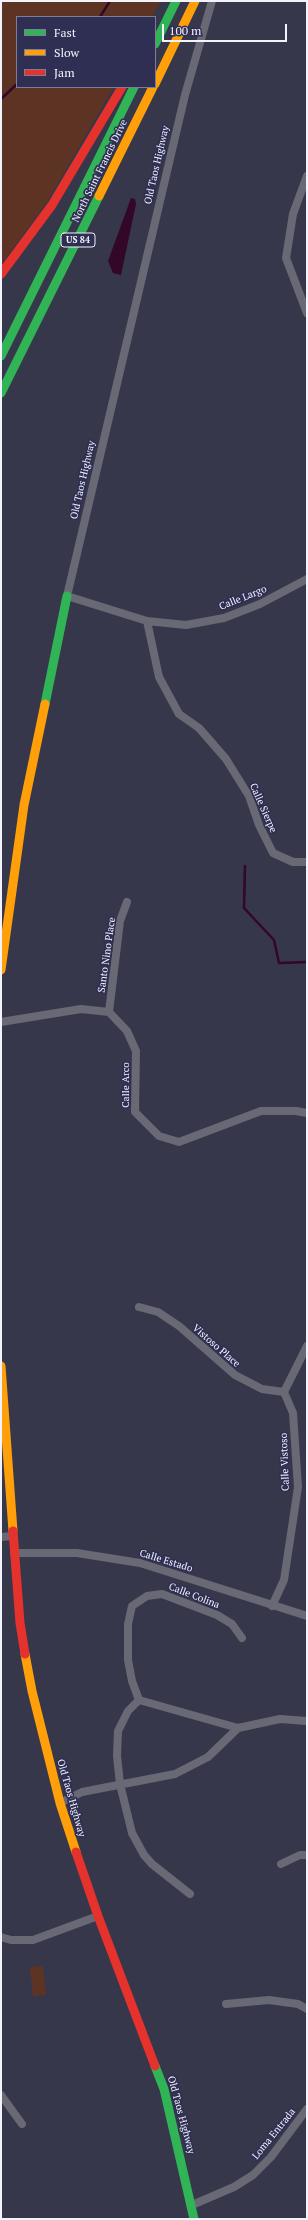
<!DOCTYPE html>
<style>
body{margin:0}
#map{position:relative;width:308px;height:2220px;overflow:hidden;background:#37374c;font-family:"PT Serif",serif}
canvas{display:block}
.frame{position:absolute;inset:0;border:2px solid #f2f3fc;pointer-events:none}
.legend{position:absolute;left:16px;top:16px;width:140px;height:72px;box-sizing:border-box;background:#2f2f54;border:1px solid #7d7d97;margin:0;padding:5px 7px;list-style:none;font-size:12px;color:#f2f3fc}
.legend li{display:flex;align-items:center;gap:8px;height:20px}
.legend b{width:20px;border:1px solid #7d7d97}
.scale{position:absolute;left:162px;top:24px;width:125px;height:18px;box-sizing:border-box;border:2px solid #f2f3fc;border-top:0;padding-left:5px;font-size:12px;line-height:14px;white-space:nowrap;color:#f2f3fc;-webkit-text-stroke:3px #2f2f54;paint-order:stroke}
</style>
<div id="map">
<canvas width="308" height="2220"></canvas>
<div class="frame"></div>
<ul class="legend">
<li><b style="height:5px;background:#30b455"></b>Fast</li>
<li><b style="height:5px;background:#ff9f0a"></b>Slow</li>
<li><b style="height:5px;background:#e5322d"></b>Jam</li>
</ul>
<div class="scale">100 m</div>
</div>
<script>
const ctx = document.querySelector('canvas').getContext('2d');
ctx.lineJoin = 'round';
function fillPath(path, color) { ctx.fillStyle = color; ctx.fill(path, 'evenodd'); }
const shape = rows => new Path2D(rows.map(r => 'M' + r).join(''));
function trace(path, color, width, dash) { ctx.strokeStyle = color; ctx.lineWidth = width; ctx.lineCap = dash ? 'butt' : 'round'; ctx.setLineDash(dash || []); ctx.stroke(path); }
function write(font, color, halo, rows, align = 'center') {
  ctx.font = font + ' "PT Serif",serif'; ctx.lineWidth = 3.5; ctx.setLineDash([]); ctx.textBaseline = 'middle'; ctx.strokeStyle = halo; ctx.fillStyle = color; for (const [text, x, y, turn = 0] of rows) {
    ctx.save(); ctx.translate(x, y); ctx.rotate((+turn || 0) * Math.PI / 180); ctx.textAlign = isNaN(turn) ? turn : align; if (halo) ctx.strokeText(text, 0, 0); ctx.fillText(text, 0, 0); ctx.restore();
  }
}
fillPath(shape([
 [1,1,161,1,152,17,17,17,17,87,114,87,47,202,1,265],
 [43,1966,46,1995,33,1996,30,1967]
]), '#5d3324');
fillPath(shape([
 [131,198,135,199,136,204,121,275,113,273,108,261]
]), '#320727');
trace(shape([
 [100,17,110,1],
 [1,99,17,84],
 [245,866,244,908,274,940,279,963,307,962]
]), '#320727', 2.5);
trace(shape([
 [212,1,185,95,67,596,147,621,186,625,224,618,260,604,307,579],
 [307,176,293,214,286,258,307,313],
 [147,621,159,677,179,714,199,728,226,759,249,796,259,825,273,853,293,862,307,862],
 [109,1012,120,921,127,902],
 [1,1022,81,1009,109,1012,127,1031,136,1051,135,1112,159,1136,179,1142,261,1111,296,1111,307,1113],
 [139,1307,158,1312,179,1326,235,1375,262,1389,284,1392],
 [1,1537,12,1536],
 [14,1553,77,1553,140,1563,307,1616],
 [272,1606,284,1580,298,1487,293,1413,284,1392,307,1346],
 [242,1638,232,1624,217,1615,162,1594,147,1596,132,1606,128,1624,128,1660,132,1681,139,1700,238,1728,280,1719,307,1721],
 [139,1700,128,1711,118,1731,117,1756,120,1784,132,1833,144,1855,152,1864,190,1894],
 [60,1803,82,1792,175,1774,208,1757,238,1728],
 [281,1864,300,1855,307,1855],
 [1,1937,11,1940,33,1940,98,1916],
 [226,2004,269,2000,298,2004,307,2009],
 [1,2095,22,2124],
 [192,2205,234,2187,253,2175,271,2157,307,2109]
]), '#686974', 8);
trace(shape([
 [155,44,176,1],
 [1,356,134,87],
 [1,393,99,196],
 [45,704,67,596],
 [155,2066,164,2089,194,2219]
]), '#30b455', 9);
trace(shape([
 [155,84,195,1],
 [99,196,153,87],
 [1,970,24,805,45,704],
 [1,1366,13,1531],
 [25,1654,32,1691,60,1803,76,1852]
]), '#ff9f0a', 9);
trace(shape([
 [1,274,52,205,122,87],
 [13,1531,20,1623,25,1654],
 [76,1852,98,1916,155,2066]
]), '#e5322d', 9);
for (const [x, y, w] of [
 [78,240,34]
]) { const box = new Path2D(); box.roundRect(x - w / 2, y - 7, w, 14, 3); ctx.fillStyle = '#2f2f54'; ctx.fill(box); trace(box, '#f2f3fc', 1); }
write('bold 9px', '#f2f3fc', null, [
 ["US 84",78,240]
]);
write('10px', '#f2f3fc', '#2f2f54', [
 ["Old Taos Highway",157,165,-77],
 ["North Saint Francis Drive",100,171,-64],
 ["Old Taos Highway",83,480,-77],
 ["Calle Largo",243,598,-22],
 ["Calle Sierpe",263,808,66],
 ["Santo Nino Place",107,955,-82],
 ["Calle Arco",126,1085,-90],
 ["Vistoso Place",216,1346,41],
 ["Calle Vistoso",285,1462,-92],
 ["Calle Estado",166,1561,17],
 ["Calle Colina",194,1596,21],
 ["Old Taos Highway",71,1798,74],
 ["Old Taos Highway",181,2115,75],
 ["Loma Entrada",274,2134,-51]
]);
</script>
